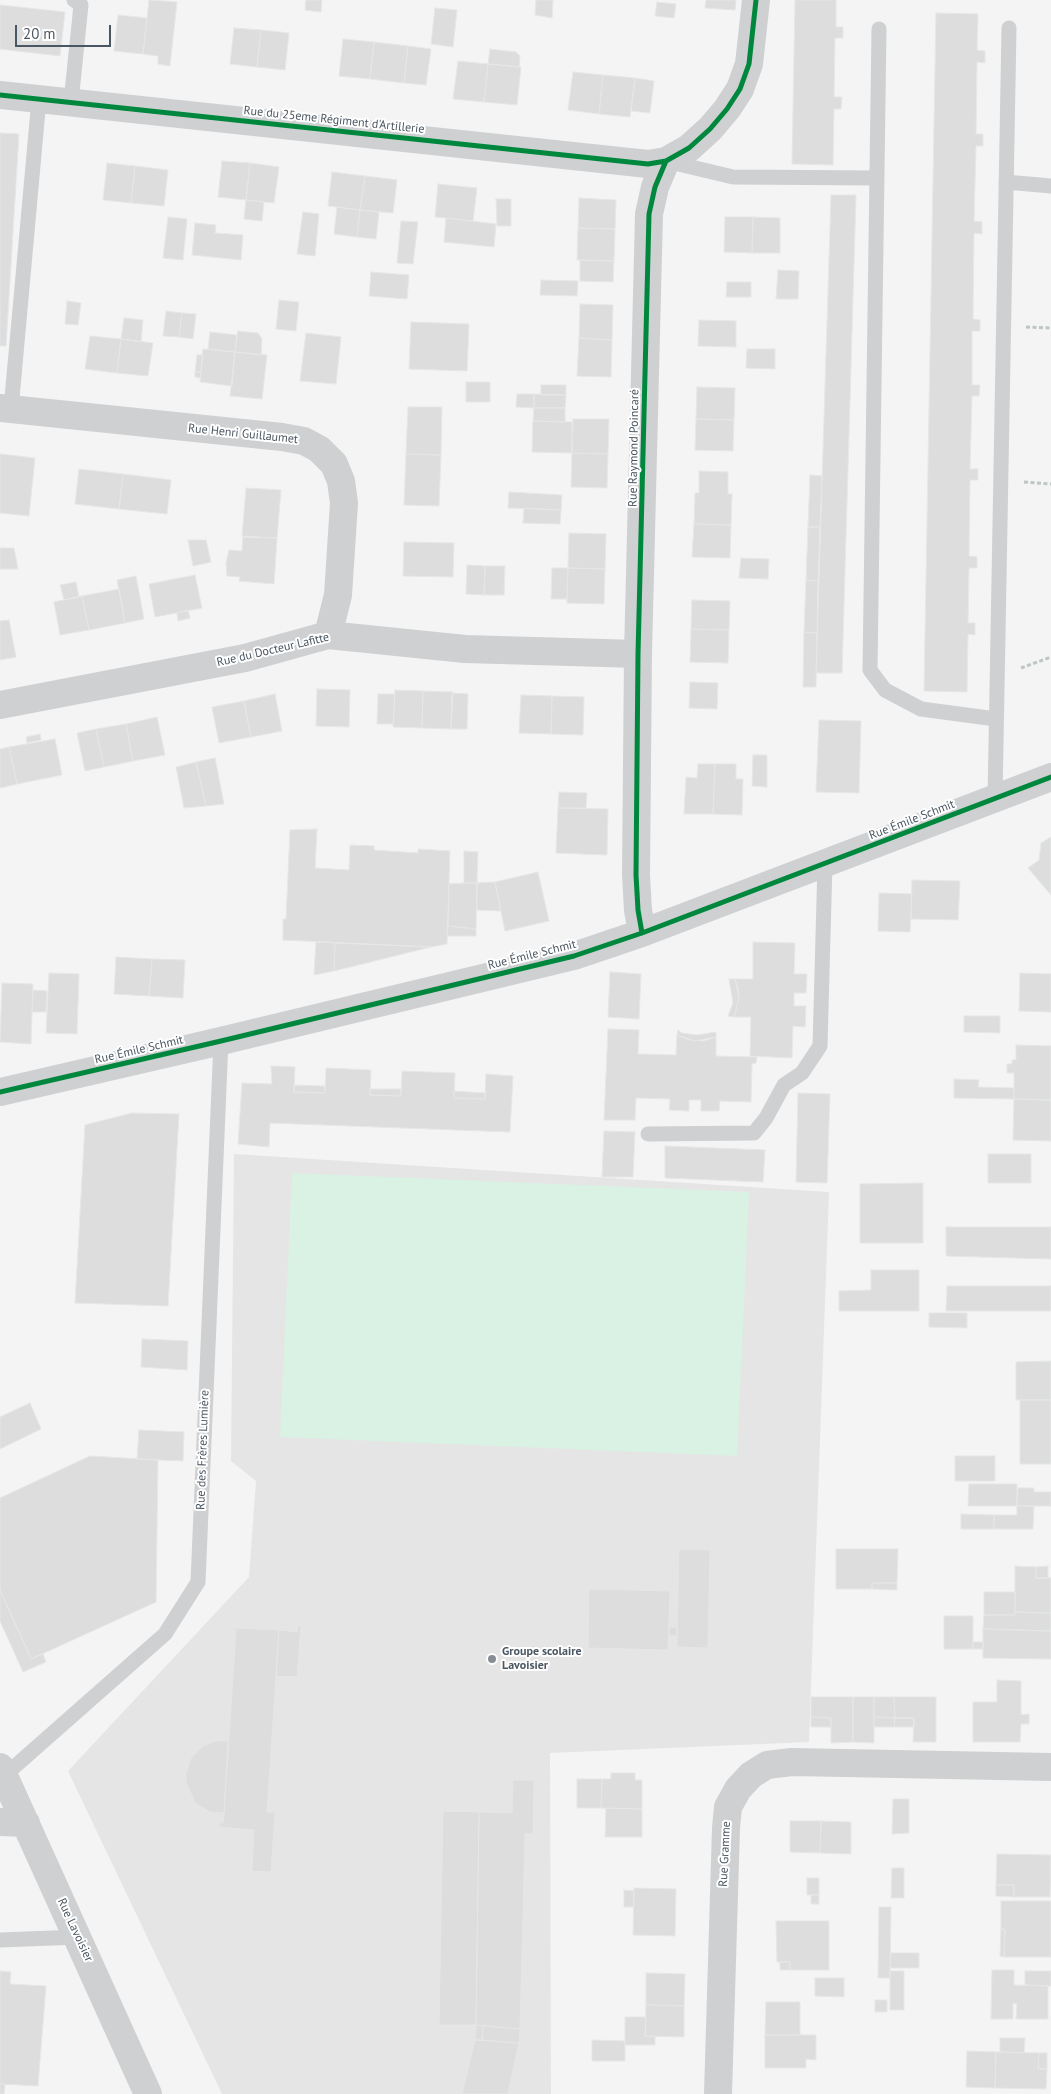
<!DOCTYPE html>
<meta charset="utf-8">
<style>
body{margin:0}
#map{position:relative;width:1051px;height:2094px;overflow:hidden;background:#f4f4f4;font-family:"PT Sans",sans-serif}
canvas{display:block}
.scale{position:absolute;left:15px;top:25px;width:96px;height:22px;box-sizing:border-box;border:2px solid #4a5661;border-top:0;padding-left:6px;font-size:15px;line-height:18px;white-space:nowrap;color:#4a5661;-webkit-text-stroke:4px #fff;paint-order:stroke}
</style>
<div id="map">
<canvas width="1051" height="2094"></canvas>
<div class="scale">20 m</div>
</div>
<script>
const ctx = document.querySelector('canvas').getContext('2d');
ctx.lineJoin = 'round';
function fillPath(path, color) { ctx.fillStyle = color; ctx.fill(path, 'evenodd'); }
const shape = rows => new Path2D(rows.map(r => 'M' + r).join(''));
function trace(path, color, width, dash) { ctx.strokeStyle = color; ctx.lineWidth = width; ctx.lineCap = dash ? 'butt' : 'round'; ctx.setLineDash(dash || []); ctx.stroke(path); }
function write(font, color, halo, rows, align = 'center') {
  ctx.font = font + ' "PT Sans",sans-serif'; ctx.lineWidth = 4; ctx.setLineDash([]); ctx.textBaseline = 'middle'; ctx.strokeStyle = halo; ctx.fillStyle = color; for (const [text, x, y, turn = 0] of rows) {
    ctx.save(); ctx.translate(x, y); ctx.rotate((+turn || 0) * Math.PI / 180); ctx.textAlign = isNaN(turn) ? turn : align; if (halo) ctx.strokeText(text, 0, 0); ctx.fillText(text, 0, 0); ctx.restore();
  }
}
fillPath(shape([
 [234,1154,829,1192,809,1742,550,1753,551,2094,222,2094,68,1771,249,1577,256,1481,231,1461]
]), '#e6e5e6');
fillPath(shape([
 [292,1173,749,1192,737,1456,280,1437]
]), '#d9f2e3');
const building = shape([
 [149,0,177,2,170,66,158,64,158,56,143,54,149,0],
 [306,0,322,0,321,12,305,10,306,0],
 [536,0,553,0,552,18,535,15,536,0],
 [706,0,736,0,735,10,705,8,706,0],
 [795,0,836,0,836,27,843,27,843,38,835,38,834,97,842,97,841,109,834,109,833,165,792,164,795,0],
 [657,2,676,4,674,18,655,16,657,2],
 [0,5,65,12,60,56,0,49,0,5],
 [435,8,457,10,453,47,431,44,435,8],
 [936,13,978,14,977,50,985,51,985,63,977,62,976,134,983,134,983,146,976,146,974,221,982,222,982,234,974,233,973,319,980,320,980,331,972,331,972,385,980,385,979,396,972,396,970,469,978,469,978,480,970,480,969,556,977,557,977,568,969,568,968,623,975,623,975,635,968,634,967,692,924,691,936,13],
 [118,15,147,18,143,54,114,51,118,15],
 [234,28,261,30,257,67,230,64,234,28],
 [261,30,289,33,285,70,257,67,261,30],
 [343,39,374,42,370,79,339,76,343,39],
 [374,42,408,46,404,83,370,79,374,42],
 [408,46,431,49,426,85,404,83,408,46],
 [490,49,516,52,520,56,519,67,488,64,490,49],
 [458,61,488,64,484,102,453,99,458,61],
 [488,64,521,67,517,105,484,102,488,64],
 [573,72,603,75,599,114,568,110,573,72],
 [603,75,635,78,630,117,599,114,603,75],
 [635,78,654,81,650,113,631,111,635,78],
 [0,133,19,134,6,346,0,346,0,133],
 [222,161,250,163,246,200,218,197,222,161],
 [107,163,135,166,131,203,103,200,107,163],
 [250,163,279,167,274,203,246,200,250,163],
 [135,166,168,170,164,206,131,203,135,166],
 [332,172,365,176,360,210,328,206,332,172],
 [365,176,397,180,393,213,360,210,365,176],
 [438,184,477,188,473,221,435,217,438,184],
 [831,195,856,195,842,673,816,673,831,195],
 [579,198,616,200,615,229,578,228,579,198],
 [496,199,511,199,511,226,497,226,496,199],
 [246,200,264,202,262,221,244,219,246,200],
 [337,207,360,210,357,237,334,234,337,207],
 [360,210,379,212,376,239,357,237,360,210],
 [303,212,319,214,315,256,297,254,303,212],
 [168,217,187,219,183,260,163,258,168,217],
 [725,217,753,217,752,253,724,252,725,217],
 [753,217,780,218,780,253,752,253,753,217],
 [446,218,496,224,494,247,444,242,446,218],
 [401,221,418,222,413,264,397,263,401,221],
 [195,223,216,225,215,233,243,235,241,260,192,255,195,223],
 [578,228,615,229,614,261,577,260,578,228],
 [580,260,614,261,613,282,580,281,580,260],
 [778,270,799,271,798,299,776,299,778,270],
 [371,272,409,275,407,299,369,296,371,272],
 [541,280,578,281,577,296,540,295,541,280],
 [727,282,751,282,751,297,726,297,727,282],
 [279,300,299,302,296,331,276,329,279,300],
 [67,301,81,303,78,325,65,324,67,301],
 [580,304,613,305,612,340,579,338,580,304],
 [166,311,182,313,179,337,163,336,166,311],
 [182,313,196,314,193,339,179,337,182,313],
 [124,318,143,320,141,342,121,339,124,318],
 [699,320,736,321,736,347,698,346,699,320],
 [411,322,469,324,467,371,409,369,411,322],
 [238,331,258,333,262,339,261,355,235,352,238,331],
 [210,332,237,335,235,352,208,349,210,332],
 [306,333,341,337,336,384,300,381,306,333],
 [90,336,121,339,117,373,85,369,90,336],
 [579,338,612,340,611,377,577,376,579,338],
 [121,339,153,343,148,376,117,373,121,339],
 [203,349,235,352,232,386,200,382,203,349],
 [747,349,775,349,775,369,746,368,747,349],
 [235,352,267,355,262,399,230,396,235,352],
 [197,355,203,355,201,372,195,372,197,355],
 [195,372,201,372,200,378,195,377,195,372],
 [466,382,490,382,490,402,466,402,466,382],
 [541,385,566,385,566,395,541,395,541,385],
 [697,387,735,388,734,420,696,419,697,387],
 [517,394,534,394,534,408,516,407,517,394],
 [534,394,566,395,565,408,534,408,534,394],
 [408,407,442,407,441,455,406,454,408,407],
 [534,408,565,408,565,422,533,421,534,408],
 [573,419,609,419,608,454,572,453,573,419],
 [696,419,734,420,733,451,695,450,696,419],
 [533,421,572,422,572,453,532,452,533,421],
 [572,453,608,454,607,488,571,487,572,453],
 [0,454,35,458,29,516,0,513,0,454],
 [406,454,441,455,439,506,404,505,406,454],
 [79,469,123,474,119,509,75,504,79,469],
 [699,471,728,472,728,494,732,494,731,525,694,524,695,493,699,493,699,471],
 [123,474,171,480,167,514,119,509,123,474],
 [810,475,822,476,820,527,808,527,810,475],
 [246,488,281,490,277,538,242,536,246,488],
 [509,492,562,495,561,510,508,508,509,492],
 [524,508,561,510,560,524,523,523,524,508],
 [694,524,731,525,730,558,692,557,694,524],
 [808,527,820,527,818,581,806,580,808,527],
 [569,533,606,534,605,569,568,568,569,533],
 [243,537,277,538,274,584,239,581,240,577,227,576,226,563,229,550,242,551,243,537],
 [188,540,206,540,211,562,193,566,188,540],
 [404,542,454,543,453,577,403,576,404,542],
 [0,548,14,548,18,569,0,569,0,548],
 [741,558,769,559,768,579,739,578,741,558],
 [467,565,485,566,484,595,466,594,467,565],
 [485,566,505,566,504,595,484,595,485,566],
 [552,568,568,568,567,599,551,599,552,568],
 [568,568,605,569,604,604,567,603,568,568],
 [195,575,202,608,155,617,149,584,195,575],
 [136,576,144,619,125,623,117,580,136,576],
 [806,580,818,581,817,633,804,632,806,580],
 [76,582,79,597,64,600,60,585,76,582],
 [119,589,125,623,89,630,82,596,119,589],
 [82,596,89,630,60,635,54,602,82,596],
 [692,600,730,601,729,630,691,629,692,600],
 [188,610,190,618,178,621,177,613,188,610],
 [9,620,16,657,0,660,0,621,9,620],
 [691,629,729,630,728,663,690,662,691,629],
 [804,632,817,633,816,687,803,687,804,632],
 [690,682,718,683,717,709,689,708,690,682],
 [317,689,350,690,349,727,316,726,317,689],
 [395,690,423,691,422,728,393,727,395,690],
 [423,691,453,692,451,729,422,728,423,691],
 [452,693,468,694,467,729,451,729,452,693],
 [275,694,282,731,251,737,244,701,275,694],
 [378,694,395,694,393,724,377,724,378,694],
 [521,695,552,696,551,734,519,733,521,695],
 [552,696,584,697,583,735,551,734,552,696],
 [244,701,251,737,219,743,212,707,244,701],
 [157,717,165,755,133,761,126,724,157,717],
 [819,720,861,721,859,793,816,792,819,720],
 [126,724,133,761,104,767,96,729,126,724],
 [96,729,104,767,85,771,77,733,96,729],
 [40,734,41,740,27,743,26,737,40,734],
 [55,739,62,775,17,784,9,747,55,739],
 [9,747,17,784,0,788,0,749,9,747],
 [753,755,767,755,767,787,752,786,753,755],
 [215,758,224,804,206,806,196,762,215,758],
 [196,762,206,806,184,808,176,767,196,762],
 [698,764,715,764,713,814,684,814,686,777,697,778,698,764],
 [715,764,736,764,736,779,743,779,742,815,713,814,715,764],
 [559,792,587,793,586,808,558,808,559,792],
 [558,808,608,809,607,855,556,853,558,808],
 [317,829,315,868,349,870,350,845,374,846,374,850,418,853,418,849,450,851,447,944,431,947,283,940,283,919,286,919,290,830,317,829],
 [1051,837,1051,895,1028,868,1039,860,1041,843,1051,837],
 [464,851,478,852,477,883,464,883,464,851],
 [538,872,549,921,505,931,495,882,538,872],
 [912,880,960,881,958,920,911,919,912,880],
 [495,882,501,911,477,910,477,883,495,882],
 [464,883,477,883,476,929,448,926,449,884,464,883],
 [879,893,912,894,910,932,878,931,879,893],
 [448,926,476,929,476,936,447,936,448,926],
 [316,942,335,943,334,971,314,975,316,942],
 [753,942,795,943,794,974,807,974,806,993,794,993,794,1006,806,1006,805,1027,793,1026,792,1058,750,1056,751,1017,734,1017,739,998,735,979,753,979,753,942],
 [335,943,431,947,334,971,335,943],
 [116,957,152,959,149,996,114,994,116,957],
 [152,959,185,960,183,998,149,996,152,959],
 [610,972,641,974,639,1019,608,1017,610,972],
 [49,973,79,974,77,1034,46,1033,49,973],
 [1020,973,1051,974,1051,1012,1019,1011,1020,973],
 [729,979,735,979,738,988,739,998,734,1017,728,1016,733,1003,729,979],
 [2,983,33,984,31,1044,0,1042,2,983],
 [33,990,47,991,46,1012,32,1012,33,990],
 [964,1016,1000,1016,1000,1033,964,1032,964,1016],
 [608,1029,639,1030,638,1054,676,1055,677,1035,695,1041,716,1037,716,1056,757,1057,756,1063,752,1064,751,1102,720,1101,719,1111,701,1111,701,1100,689,1100,689,1111,669,1110,670,1099,636,1098,635,1120,604,1120,608,1029],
 [678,1030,682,1033,697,1035,716,1032,716,1037,704,1041,690,1040,677,1035,678,1030],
 [1016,1045,1051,1046,1051,1100,1014,1099,1014,1073,1007,1073,1007,1064,1012,1064,1012,1060,1016,1060,1016,1045],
 [271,1066,295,1067,294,1092,325,1093,326,1068,371,1070,370,1095,401,1096,402,1071,455,1073,454,1098,485,1099,486,1074,513,1076,510,1132,270,1123,269,1147,238,1144,242,1083,272,1084,271,1066],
 [954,1079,979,1080,978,1087,1014,1088,1014,1099,954,1098,954,1079],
 [294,1085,325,1086,325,1093,294,1092,294,1085],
 [370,1089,401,1089,401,1096,370,1095,370,1089],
 [454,1091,485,1093,485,1099,454,1098,454,1091],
 [798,1093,830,1094,827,1183,796,1182,798,1093],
 [1014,1099,1051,1100,1051,1141,1013,1140,1014,1099],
 [132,1113,179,1114,168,1306,75,1303,85,1125,132,1113],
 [604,1131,635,1132,633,1177,602,1177,604,1131],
 [665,1146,765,1150,763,1182,665,1178,665,1146],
 [988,1154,1031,1154,1031,1183,988,1183,988,1154],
 [923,1183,923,1243,860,1243,860,1184,923,1183],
 [946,1227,1051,1227,1051,1259,946,1256,946,1227],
 [871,1270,919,1270,919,1311,839,1311,839,1291,871,1290,871,1270],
 [947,1286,1051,1286,1051,1311,946,1311,947,1286],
 [929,1313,967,1313,967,1328,929,1327,929,1313],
 [142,1339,188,1341,187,1370,141,1367,142,1339],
 [1051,1361,1051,1400,1016,1400,1016,1362,1051,1361],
 [1020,1400,1051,1400,1051,1464,1020,1464,1020,1400],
 [30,1403,41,1429,0,1449,0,1417,30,1403],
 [139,1430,184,1432,183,1461,137,1459,139,1430],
 [90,1456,158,1460,156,1602,31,1659,0,1590,0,1498,90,1456],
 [955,1456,995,1456,995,1481,955,1481,955,1456],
 [969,1484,1017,1484,1017,1506,968,1506,969,1484],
 [1018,1488,1034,1488,1034,1492,1051,1492,1051,1506,1017,1506,1018,1488],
 [1017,1506,1034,1506,1033,1529,994,1529,994,1515,1017,1515,1017,1506],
 [961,1514,994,1515,994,1529,961,1529,961,1514],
 [679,1549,710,1550,708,1648,677,1647,679,1549],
 [836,1549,898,1549,897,1583,872,1583,872,1589,836,1589,836,1549],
 [1015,1566,1036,1567,1036,1578,1051,1578,1051,1613,1015,1612,1015,1566],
 [1048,1566,1048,1578,1036,1578,1036,1567,1048,1566],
 [872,1583,897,1583,897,1590,872,1589,872,1583],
 [589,1589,670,1591,668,1650,588,1648,589,1589],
 [0,1590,31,1659,43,1654,46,1662,23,1672,0,1621,0,1590],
 [984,1592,1015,1592,1015,1615,984,1615,984,1592],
 [1015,1612,1051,1613,1051,1631,983,1629,984,1615,1015,1615,1015,1612],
 [944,1616,973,1616,973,1649,944,1649,944,1616],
 [301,1625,297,1677,276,1676,279,1630,297,1632,298,1626,301,1625],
 [669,1627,677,1627,677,1636,669,1636,669,1627],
 [234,1628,279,1630,267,1812,275,1812,271,1872,252,1871,254,1830,219,1827,219,1823,223,1823,224,1813,236,1631,234,1628],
 [983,1629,1051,1631,1051,1659,983,1658,983,1629],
 [973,1642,983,1642,983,1649,973,1649,973,1642],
 [997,1680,1021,1681,1021,1715,1029,1714,1029,1724,1021,1724,1020,1742,973,1742,973,1702,997,1702,997,1680],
 [811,1697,853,1697,853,1742,831,1743,831,1718,811,1717,811,1697],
 [853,1697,874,1697,874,1743,853,1742,853,1697],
 [874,1697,894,1697,895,1718,874,1717,874,1697],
 [894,1697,936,1697,936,1742,913,1742,914,1718,895,1718,894,1697],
 [811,1717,831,1718,831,1727,811,1727,811,1717],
 [874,1717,895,1718,894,1727,874,1727,874,1717],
 [895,1718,914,1718,914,1727,894,1727,895,1718],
 [215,1741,228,1741,224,1813,210,1812,195,1803,186,1782,186,1773,191,1758,203,1746,215,1741],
 [611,1773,635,1773,635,1780,642,1780,642,1809,601,1808,602,1779,611,1779,611,1773],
 [577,1779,602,1779,601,1808,577,1808,577,1779],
 [513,1780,534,1780,533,1834,525,1834,520,2029,476,2025,479,1812,512,1813,513,1780],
 [893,1799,909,1799,909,1833,892,1834,893,1799],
 [606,1808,642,1809,642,1837,605,1837,606,1808],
 [443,1811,479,1812,476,2025,439,2025,443,1811],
 [790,1821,821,1821,820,1853,790,1852,790,1821],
 [821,1821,851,1822,851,1854,820,1853,821,1821],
 [997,1854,1051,1855,1050,1897,1014,1897,1014,1885,996,1885,997,1854],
 [892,1868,904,1868,904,1898,891,1898,892,1868],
 [807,1878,819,1878,819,1895,807,1895,807,1878],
 [996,1885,1014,1885,1014,1897,996,1896,996,1885],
 [634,1888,676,1889,675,1936,633,1935,634,1888],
 [624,1890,634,1891,634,1907,624,1907,624,1890],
 [811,1895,819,1895,819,1904,811,1904,811,1895],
 [1001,1901,1051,1901,1051,1957,1004,1957,1005,1929,1001,1929,1001,1901],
 [879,1907,891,1907,890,1978,878,1978,879,1907],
 [776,1921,829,1921,829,1970,790,1970,790,1962,777,1962,776,1921],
 [1001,1929,1005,1929,1004,1957,1000,1956,1001,1929],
 [891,1953,919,1953,919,1968,890,1968,891,1953],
 [780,1962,790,1962,790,1970,780,1970,780,1962],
 [992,1970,1014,1970,1014,1985,1048,1986,1048,2019,1016,2019,1017,2004,1013,2003,1013,2019,991,2019,992,1970],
 [0,1971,11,1972,10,1984,46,1986,38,2086,0,2084,0,1971],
 [890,1971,904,1971,904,2010,890,2010,890,1971],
 [1025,1971,1051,1971,1051,1986,1025,1985,1025,1971],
 [646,1973,685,1974,684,2006,646,2005,646,1973],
 [815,1978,844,1978,844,1997,815,1996,815,1978],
 [875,2000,887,2000,887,2012,875,2012,875,2000],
 [766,2002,800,2002,800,2035,765,2035,766,2002],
 [646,2005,684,2006,684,2037,645,2036,646,2005],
 [625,2017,646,2017,645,2036,655,2036,655,2045,625,2045,625,2017],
 [476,2025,483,2026,482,2040,475,2040,476,2025],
 [483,2026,520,2029,519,2043,482,2040,483,2026],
 [765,2035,816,2035,816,2060,806,2059,806,2068,765,2068,765,2035],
 [1000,2038,1025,2038,1024,2053,1000,2052,1000,2038],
 [475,2040,519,2043,508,2094,462,2094,475,2040],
 [592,2040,625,2041,625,2061,592,2061,592,2040],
 [967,2051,996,2052,995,2088,966,2087,967,2051],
 [996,2052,1039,2053,1038,2069,1047,2069,1046,2089,995,2088,996,2052],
 [1039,2053,1047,2053,1047,2069,1038,2069,1039,2053],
 [0,2084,5,2084,4,2094,0,2094,0,2084]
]);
fillPath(building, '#ddddde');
trace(building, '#e5e6e7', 1);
trace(shape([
 [1026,327,1051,328],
 [1024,482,1051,484],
 [1021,668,1051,657]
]), '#bcc7c4', 3, [4, 2.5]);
trace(shape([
 [879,29,870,670,885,690,921,709,996,719],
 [71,102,81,5,74,0],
 [666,161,733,177,877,178],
 [1006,182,1051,186],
 [11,409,39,99],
 [995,799,1009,28],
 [648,1134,754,1133,766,1118,784,1085,802,1073,820,1046,825,863],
 [4,1776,165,1634,198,1582,221,1041],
 [0,1940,79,1937]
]), '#ced0d2', 15);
trace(shape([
 [0,95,648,164,666,161],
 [0,408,282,437,304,441,319,449,334,464,341,481,344,503,338,595,328,635],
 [0,705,245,658,328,635,465,649,638,654],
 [642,933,638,910,636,875,638,654,649,214,655,187,666,161,689,148,710,129,727,109,740,89,749,64,756,0],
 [0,1092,221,1041,574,956,642,933,1051,777],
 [0,1767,148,2094],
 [0,1822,26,1823],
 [718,2094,726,1828,728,1807,738,1789,751,1775,767,1765,792,1762,1051,1767]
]), '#ced0d2', 28);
trace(shape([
 [0,95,648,164,666,161],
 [642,933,638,910,636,875,638,654,649,214,655,187,666,161,689,148,710,129,727,109,740,89,749,64,756,0],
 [0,1092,221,1041,574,956,642,933,1051,777]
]), '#00873e', 5);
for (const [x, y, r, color] of [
 [492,1659,5,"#868d94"]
]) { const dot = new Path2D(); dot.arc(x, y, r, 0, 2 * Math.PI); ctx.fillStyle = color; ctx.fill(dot); trace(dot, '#fff', 2); }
write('12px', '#4a5661', '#fff', [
 ["Rue du 25eme Régiment d'Artillerie",334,120,6],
 ["Rue Henri Guillaumet",243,434,6],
 ["Rue Raymond Poincaré",634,448,-89],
 ["Rue du Docteur Lafitte",273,650,-13],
 ["Rue Émile Schmit",912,820,-21],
 ["Rue Émile Schmit",532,955,-14],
 ["Rue Émile Schmit",139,1050,-13],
 ["Rue des Frères Lumière",203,1450,-88],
 ["Rue Gramme",725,1854,-87],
 ["Rue Lavoisier",75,1930,65]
]);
write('bold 12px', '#4a5661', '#fff', [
 ["Groupe scolaire",502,1652],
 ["Lavoisier",502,1666]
], 'left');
</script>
